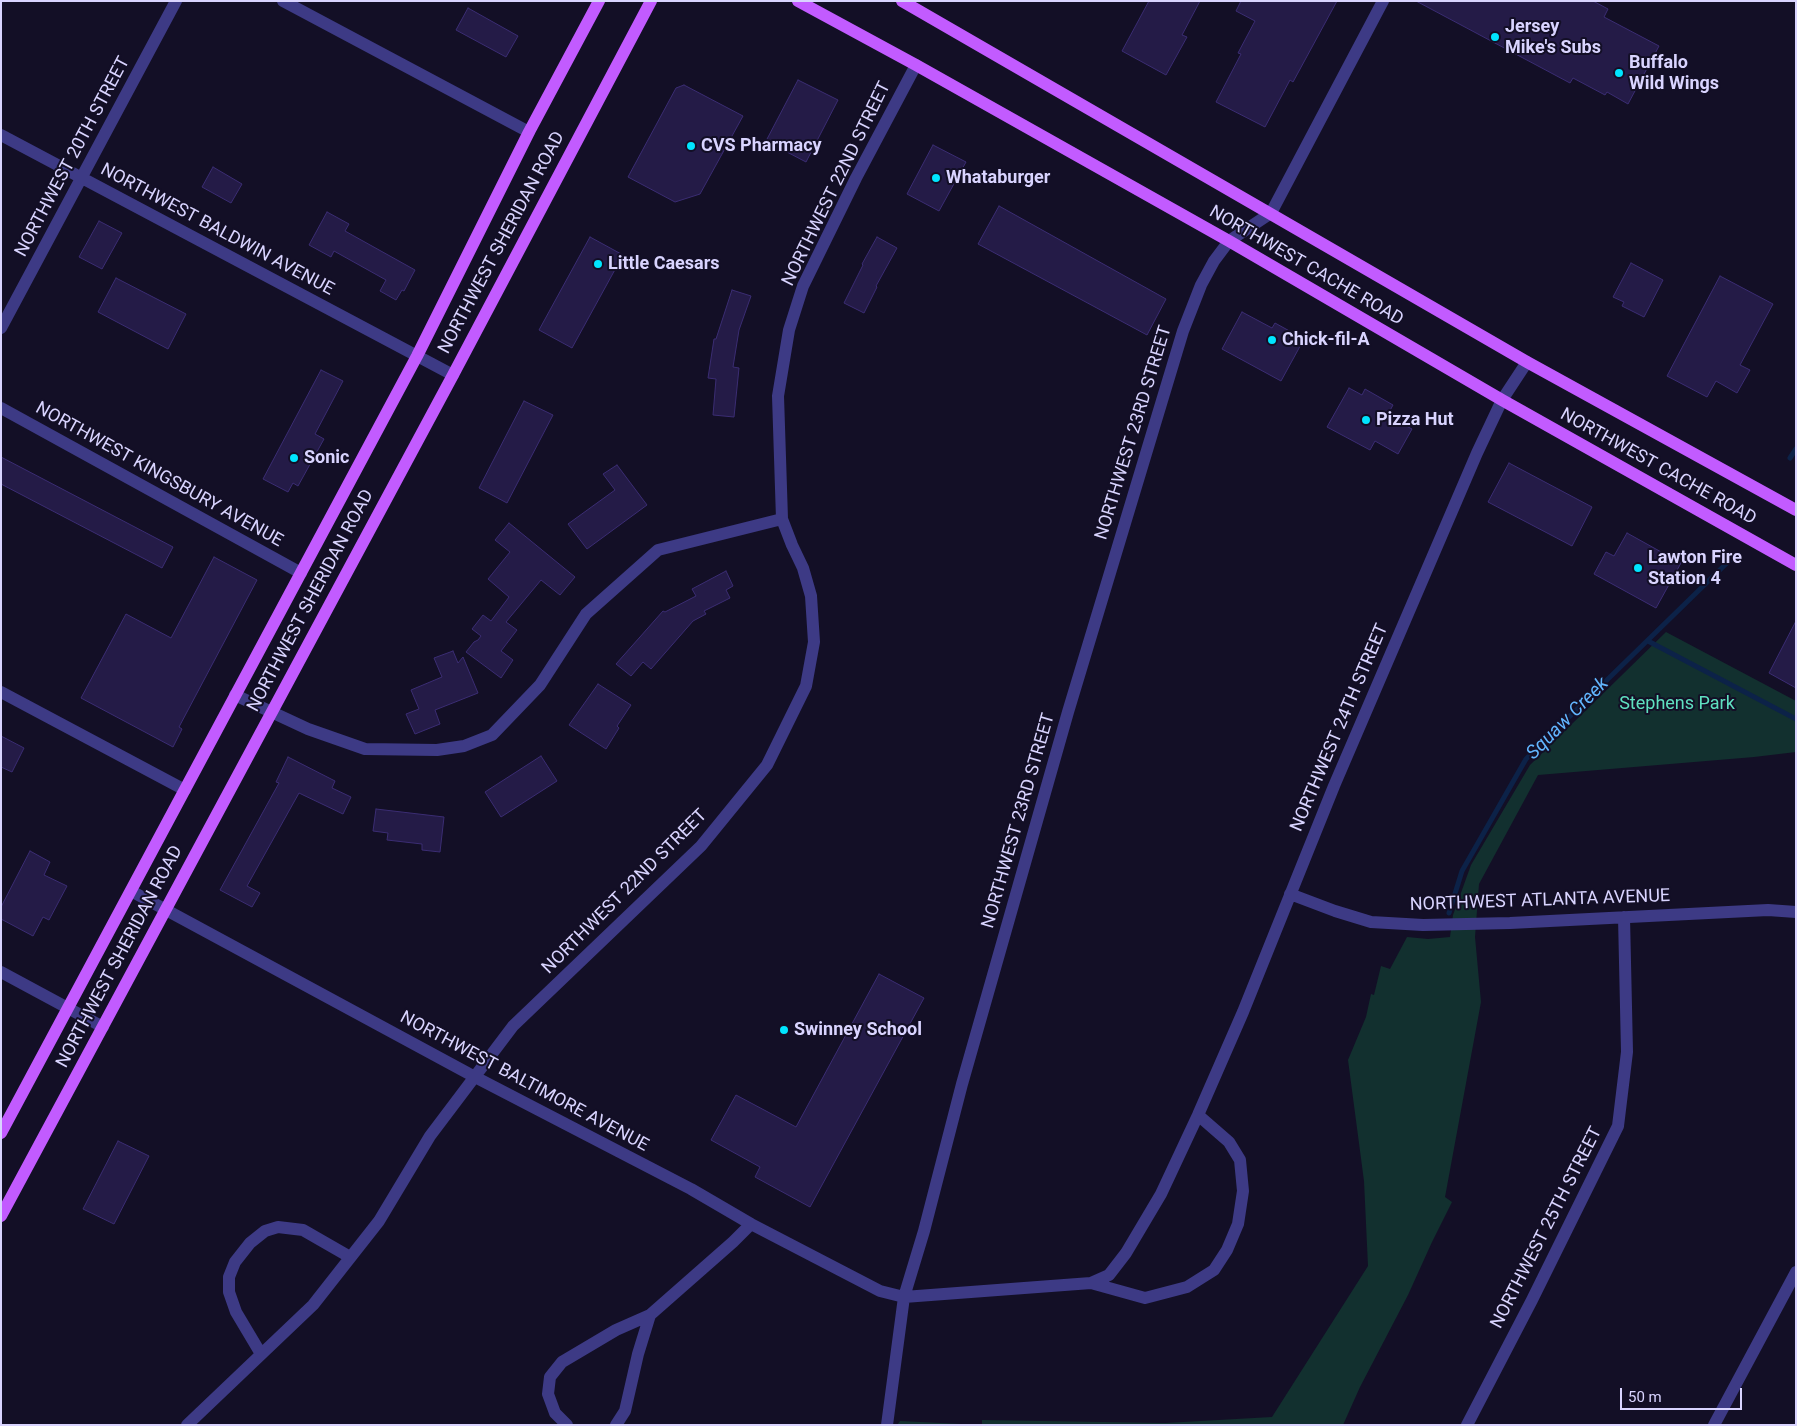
<!DOCTYPE html>
<style>
body{margin:0}
#map{position:relative;width:1797px;height:1426px;overflow:hidden;background:#130f26;font-family:Roboto,sans-serif}
canvas{display:block}
.frame{position:absolute;inset:0;border:2px solid #d9d4ff;pointer-events:none}
.scale{position:absolute;left:1620px;top:1388px;width:122px;height:22px;box-sizing:border-box;border:2px solid #d9d4ff;border-top:0;padding-left:6px;font-size:15px;line-height:18px;white-space:nowrap;color:#d9d4ff;-webkit-text-stroke:4px #130f26;paint-order:stroke}
</style>
<div id="map">
<canvas width="1797" height="1426"></canvas>
<div class="frame"></div>
<div class="scale">50 m</div>
</div>
<script>
const ctx = document.querySelector('canvas').getContext('2d');
ctx.lineJoin = 'round';
function fillPath(path, color) { ctx.fillStyle = color; ctx.fill(path, 'evenodd'); }
const shape = rows => new Path2D(rows.map(r => 'M' + r).join(''));
function trace(path, color, width, dash) { ctx.strokeStyle = color; ctx.lineWidth = width; ctx.lineCap = dash ? 'butt' : 'round'; ctx.setLineDash(dash || []); ctx.stroke(path); }
function write(font, color, halo, rows, align = 'center') {
  ctx.font = font + ' Roboto,sans-serif'; ctx.lineWidth = 4; ctx.setLineDash([]); ctx.textBaseline = 'middle'; ctx.strokeStyle = halo; ctx.fillStyle = color; for (const [text, x, y, turn = 0] of rows) {
    ctx.save(); ctx.translate(x, y); ctx.rotate((+turn || 0) * Math.PI / 180); ctx.textAlign = isNaN(turn) ? turn : align; if (halo) ctx.strokeText(text, 0, 0); ctx.fillText(text, 0, 0); ctx.restore();
  }
}
fillPath(shape([
 [1666,632,1796,701,1796,752,1754,757,1538,775,1479,884,1475,937,1481,1002,1445,1197,1452,1202,1432,1242,1408,1295,1360,1387,1343,1425,897,1425,900,1421,982,1425,982,1420,1165,1423,1272,1417,1368,1266,1364,1181,1348,1060,1366,1017,1371,994,1374,995,1381,966,1390,969,1407,937,1428,939,1450,937,1453,915,1471,865,1530,765]
]), '#12302f');
trace(shape([
 [1790,458,1796,449],
 [1648,641,1796,719],
 [1449,913,1462,871,1526,759,1733,557]
]), '#0c2248', 5);
const building = shape([
 [1149,1,1200,1,1182,35,1187,37,1166,75,1122,51,1149,1],
 [1241,1,1337,1,1293,82,1290,80,1265,127,1216,102,1241,54,1238,53,1255,21,1236,11,1241,1],
 [1416,1,1593,1,1608,9,1604,17,1659,46,1628,104,1607,92,1605,95,1573,78,1570,83,1416,1],
 [468,8,518,36,506,57,456,30,468,8],
 [798,80,838,100,806,162,766,141,798,80],
 [684,85,743,116,700,194,675,202,628,177,676,88,684,85],
 [933,145,966,162,939,211,907,194,933,145],
 [213,167,242,184,231,203,202,187,213,167],
 [999,206,1166,299,1147,335,978,244,999,206],
 [327,212,349,224,345,231,415,270,404,291,402,290,396,300,380,291,386,280,334,251,331,257,309,245,327,212],
 [99,221,122,233,102,269,79,257,99,221],
 [590,237,623,255,572,348,539,330,590,237],
 [877,237,897,248,876,286,877,287,864,313,844,303,863,265,862,264,877,237],
 [1631,263,1663,280,1644,317,1622,306,1624,302,1613,297,1631,263],
 [1720,276,1773,304,1740,365,1750,370,1737,393,1716,381,1707,397,1667,376,1720,276],
 [116,278,186,314,168,349,98,312,116,278],
 [732,290,751,296,739,330,733,367,739,368,734,417,713,415,716,379,708,378,714,339,716,339,732,290],
 [1242,312,1272,328,1275,323,1304,339,1281,381,1222,349,1242,312],
 [321,370,343,381,315,434,324,439,298,486,293,483,288,492,263,479,321,370],
 [1349,388,1362,395,1365,389,1393,405,1387,416,1412,429,1398,454,1375,441,1370,450,1327,427,1349,388],
 [524,401,553,415,507,503,479,488,524,401],
 [1,457,173,547,162,568,1,484,1,457],
 [1509,463,1592,507,1572,546,1488,502,1509,463],
 [617,465,647,505,587,549,568,524,615,490,603,474,617,465],
 [509,523,575,577,560,595,541,580,506,622,517,630,501,651,513,660,501,678,466,652,474,642,478,640,481,636,472,629,483,615,491,621,509,597,488,579,510,552,495,540,509,523],
 [1627,533,1681,563,1656,608,1594,574,1606,552,1614,556,1627,533],
 [214,557,257,580,179,727,182,729,173,747,81,698,126,614,171,638,214,557],
 [726,571,733,586,726,590,730,598,704,611,706,614,693,621,651,669,643,662,631,676,616,664,663,611,665,612,696,596,692,589,726,571],
 [1796,621,1796,688,1769,673,1796,621],
 [453,651,458,663,463,657,478,693,435,710,440,724,415,734,406,714,419,709,411,690,442,677,434,658,453,651],
 [598,684,631,705,617,726,619,728,606,749,569,725,598,684],
 [1,736,24,748,12,772,1,767,1,736],
 [541,756,557,781,501,817,485,792,541,756],
 [288,757,335,781,332,788,351,797,343,814,299,793,247,886,260,893,252,907,220,890,279,783,276,782,288,757],
 [376,809,444,817,440,852,422,850,422,844,387,840,388,833,373,831,376,809],
 [30,851,50,862,44,875,67,886,49,920,43,917,33,936,1,919,1,907,30,851],
 [879,974,924,998,810,1207,755,1177,760,1167,711,1140,736,1095,796,1127,879,974],
 [118,1141,149,1156,114,1224,83,1209,118,1141]
]);
fillPath(building, '#241b47');
trace(building, '#3b2d73', 1);
trace(shape([
 [283,1,529,132],
 [1,135,453,375],
 [1,328,176,1],
 [1,408,301,573],
 [1,692,185,790],
 [235,695,308,729,365,749,437,750,464,746,492,735,540,685,586,614,658,550,782,519],
 [131,891,475,1077,691,1189,751,1224,880,1291,904,1297,1091,1283,1145,1298,1187,1287,1214,1270,1227,1250,1238,1224,1243,1191,1240,1160,1229,1142,1198,1115],
 [1290,894,1335,911,1371,922,1423,925,1510,923,1768,910,1796,912],
 [1,972,103,1027],
 [1091,1283,1109,1275,1126,1253,1161,1194,1198,1115,1243,1012,1334,786,1477,453,1502,400,1527,362],
 [650,1315,733,1242,751,1224],
 [261,1354,236,1312,229,1292,229,1277,235,1262,250,1243,265,1231,278,1227,303,1230,350,1257],
 [187,1425,313,1305,379,1221,430,1136,513,1026,701,846,767,765,806,686,814,642,811,596,803,568,792,545,782,519,778,396,789,330,803,286,856,178,916,65],
 [567,1425,555,1413,548,1394,550,1377,562,1362,616,1330,650,1315,638,1354,625,1411,616,1425],
 [887,1425,904,1297,924,1231,962,1084,1068,712,1183,331,1201,285,1214,261,1229,241,1271,213,1383,1],
 [1467,1425,1532,1300,1618,1126,1627,1052,1624,917],
 [1714,1425,1796,1272]
]), '#3d3a85', 12);
trace(shape([
 [798,1,916,65,1229,241,1502,400,1796,565],
 [902,1,1527,362,1796,510],
 [1,1133,417,356,529,132,599,1],
 [1,1216,453,375,651,1]
]), '#c25bff', 12);
for (const [x, y, r, color] of [
 [1495,37,5,"#00e5ff"],
 [1619,73,5,"#00e5ff"],
 [691,146,5,"#00e5ff"],
 [936,178,5,"#00e5ff"],
 [598,264,5,"#00e5ff"],
 [1272,340,5,"#00e5ff"],
 [1366,420,5,"#00e5ff"],
 [294,458,5,"#00e5ff"],
 [1638,568,5,"#00e5ff"],
 [784,1030,5,"#00e5ff"]
]) { const dot = new Path2D(); dot.arc(x, y, r, 0, 2 * Math.PI); ctx.fillStyle = color; ctx.fill(dot); trace(dot, '#130f26', 2); }
write('bold 18px', '#d9d4ff', '#130f26', [
 ["Jersey",1505,27],
 ["Mike's Subs",1505,48],
 ["Buffalo",1629,63],
 ["Wild Wings",1629,84],
 ["CVS Pharmacy",701,146],
 ["Whataburger",946,178],
 ["Little Caesars",608,264],
 ["Chick-fil-A",1282,340],
 ["Pizza Hut",1376,420],
 ["Sonic",304,458],
 ["Lawton Fire",1648,558],
 ["Station 4",1648,579],
 ["Swinney School",794,1030]
], 'left');
write('18px', '#d9d4ff', '#130f26', [
 ["NORTHWEST 20TH STREET",73,157,-62],
 ["NORTHWEST 22ND STREET",837,184,-64],
 ["NORTHWEST BALDWIN AVENUE",217,230,28],
 ["NORTHWEST SHERIDAN ROAD",502,243,-62],
 ["NORTHWEST CACHE ROAD",1306,266,30],
 ["NORTHWEST 23RD STREET",1134,433,-73],
 ["NORTHWEST CACHE ROAD",1658,467,29],
 ["NORTHWEST KINGSBURY AVENUE",159,475,29],
 ["NORTHWEST SHERIDAN ROAD",311,601,-62],
 ["NORTHWEST 24TH STREET",1340,728,-67],
 ["NORTHWEST 23RD STREET",1019,821,-74],
 ["NORTHWEST 22ND STREET",625,892,-45],
 ["NORTHWEST ATLANTA AVENUE",1540,901,-2],
 ["NORTHWEST SHERIDAN ROAD",120,957,-62],
 ["NORTHWEST BALTIMORE AVENUE",524,1082,28],
 ["NORTHWEST 25TH STREET",1547,1228,-63]
]);
write('18px', '#5fe0c0', '#130f26', [
 ["Stephens Park",1677,704]
]);
write('italic 19px', '#62b6ff', '#130f26', [
 ["Squaw Creek",1568,719,-45]
]);
</script>
